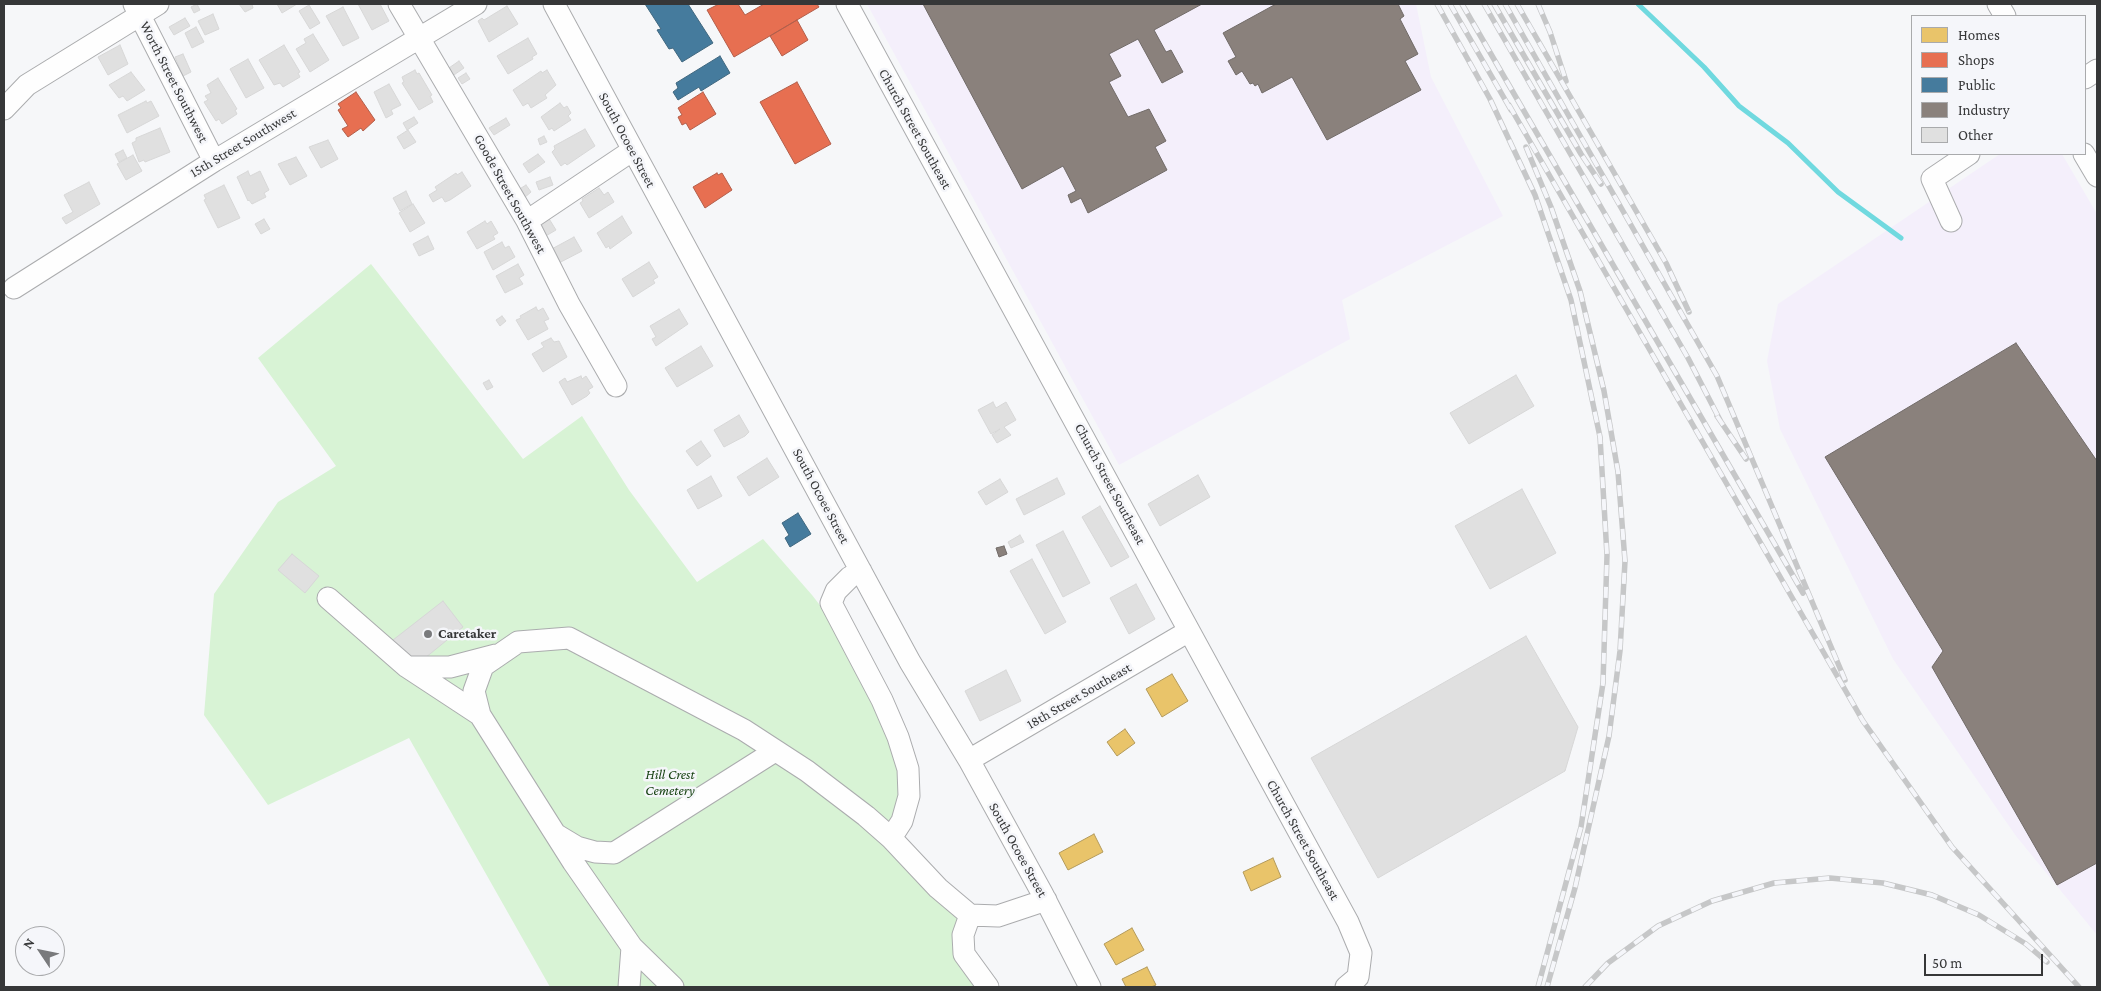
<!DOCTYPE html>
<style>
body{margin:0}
#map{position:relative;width:2101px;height:991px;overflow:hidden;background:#f6f7f9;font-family:"Crimson Pro",serif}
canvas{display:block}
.frame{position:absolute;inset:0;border:5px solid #363738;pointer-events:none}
.legend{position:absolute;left:1911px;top:15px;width:175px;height:140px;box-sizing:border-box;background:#f5f6fa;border:1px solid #a9aaac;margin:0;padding:6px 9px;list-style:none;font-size:15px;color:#363738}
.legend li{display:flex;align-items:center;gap:10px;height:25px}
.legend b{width:25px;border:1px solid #a9aaac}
.north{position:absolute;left:15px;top:926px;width:50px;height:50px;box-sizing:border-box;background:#f5f6fa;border:1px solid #a9aaac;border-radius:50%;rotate:304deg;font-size:14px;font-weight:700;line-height:20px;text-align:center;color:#363738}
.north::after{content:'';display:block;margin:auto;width:18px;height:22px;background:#797a7c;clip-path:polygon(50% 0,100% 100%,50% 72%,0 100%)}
.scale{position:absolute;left:1924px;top:954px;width:119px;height:22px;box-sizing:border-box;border:2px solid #363738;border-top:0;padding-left:6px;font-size:15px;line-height:18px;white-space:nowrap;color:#363738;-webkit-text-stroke:4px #f5f6fa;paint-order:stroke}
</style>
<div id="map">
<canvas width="2101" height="991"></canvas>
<div class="frame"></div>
<ul class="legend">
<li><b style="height:14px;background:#e9c46a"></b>Homes</li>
<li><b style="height:14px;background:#e76f51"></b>Shops</li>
<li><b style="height:14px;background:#457b9d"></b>Public</li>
<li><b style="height:14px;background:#8a817c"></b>Industry</li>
<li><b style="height:14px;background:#e0e0e0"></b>Other</li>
</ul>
<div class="north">N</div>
<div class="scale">50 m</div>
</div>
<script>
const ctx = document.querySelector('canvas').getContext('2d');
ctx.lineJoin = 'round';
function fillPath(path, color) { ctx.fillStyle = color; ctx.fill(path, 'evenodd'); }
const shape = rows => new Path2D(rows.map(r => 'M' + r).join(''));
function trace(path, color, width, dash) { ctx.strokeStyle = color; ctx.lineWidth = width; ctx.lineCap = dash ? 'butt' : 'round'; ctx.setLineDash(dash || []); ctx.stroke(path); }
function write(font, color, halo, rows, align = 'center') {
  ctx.font = font + ' "Crimson Pro",serif'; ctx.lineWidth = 5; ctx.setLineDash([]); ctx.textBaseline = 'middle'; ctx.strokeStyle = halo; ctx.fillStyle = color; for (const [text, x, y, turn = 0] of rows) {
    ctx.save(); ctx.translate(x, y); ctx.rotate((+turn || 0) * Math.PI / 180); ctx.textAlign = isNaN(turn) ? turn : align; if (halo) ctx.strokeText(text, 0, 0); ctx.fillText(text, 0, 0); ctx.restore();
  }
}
fillPath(shape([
 [867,4,1416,4,1431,77,1503,216,1342,300,1350,339,1119,465],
 [2000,154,2062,154,2097,214,2097,935,2016,836,1893,659,1780,429,1767,361,1778,304]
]), '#f4effb');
fillPath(shape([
 [371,264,523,459,582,416,629,490,697,582,763,539,812,595,837,627,892,740,903,795,891,820,880,821,961,918,952,946,960,968,977,987,550,987,409,738,268,805,204,715,214,594,278,502,336,466,258,358]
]), '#d8f3d5');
const homes = shape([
 [1172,674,1188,701,1162,717,1146,689,1172,674],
 [1125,729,1135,743,1117,756,1107,742,1125,729],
 [1094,834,1103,852,1068,870,1059,853,1094,834],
 [1273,858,1281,877,1251,891,1243,872,1273,858],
 [1132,928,1144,950,1116,965,1104,944,1132,928],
 [1147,967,1156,985,1151,987,1126,987,1122,979,1147,967]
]);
fillPath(homes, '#e9c46a');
trace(homes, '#b39a5b', 1);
const shops = shape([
 [719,4,738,4,745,15,764,4,817,4,819,7,734,57,707,10,719,4],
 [797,20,808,40,782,56,770,36,797,20],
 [797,82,831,144,795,164,760,102,797,82],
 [356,92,375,120,363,131,361,128,348,137,342,129,348,126,338,110,341,108,338,104,356,92],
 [703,92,716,114,690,130,686,123,682,125,678,117,682,115,678,108,703,92],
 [717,173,718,175,722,173,732,190,705,208,693,187,717,173]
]);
fillPath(shops, '#e76f51');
trace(shops, '#b25e4a', 1);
const public = shape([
 [645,4,688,4,713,43,682,62,673,48,669,49,657,30,661,29,645,4],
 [720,56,730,73,701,91,699,87,678,100,673,92,678,88,676,83,720,56],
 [798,513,811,534,790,547,785,538,789,535,782,523,798,513]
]);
fillPath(public, '#457b9d');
trace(public, '#40677f', 1);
const industry = shape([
 [923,4,1202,4,1154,30,1166,52,1171,50,1183,72,1162,83,1138,39,1109,54,1121,76,1109,82,1128,117,1149,109,1166,141,1155,147,1167,170,1088,213,1081,198,1071,203,1068,195,1076,191,1063,166,1022,189,923,4],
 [1276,4,1398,4,1404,16,1400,19,1418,54,1405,61,1421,90,1327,140,1292,77,1262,93,1258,84,1255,86,1253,83,1250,84,1242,71,1236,75,1228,61,1236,57,1223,33,1276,4],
 [2016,343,2097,461,2097,863,2057,885,1932,667,1943,651,1825,457,2016,343],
 [1004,546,1007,554,999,557,996,548,1004,546]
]);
fillPath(industry, '#8a817c');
trace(industry, '#716b68', 1);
trace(shape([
 [1638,4,1704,67,1739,106,1788,143,1838,192,1901,238]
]), '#70d9df', 5);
const building = shape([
 [197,4,200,10,194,13,191,7,197,4],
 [239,4,252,4,253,8,245,12,239,4],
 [277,4,297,4,282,13,277,4],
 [358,4,380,4,389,21,372,30,358,4],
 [309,5,320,23,310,29,299,11,309,5],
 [507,6,518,24,489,42,478,21,482,18,484,20,507,6],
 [343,7,359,38,343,46,326,16,343,7],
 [213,14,219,29,205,35,198,21,213,14],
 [185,18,190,26,174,35,169,27,185,18],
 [196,27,204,42,192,48,185,33,196,27],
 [313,34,329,60,310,72,296,49,306,43,304,39,313,34],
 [528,38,537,54,532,57,533,59,508,74,497,56,528,38],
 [120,45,128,64,108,75,98,57,120,45],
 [284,45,300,72,298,73,300,77,283,87,280,83,274,85,259,60,284,45],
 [183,54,191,72,183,76,175,57,183,54],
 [248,59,264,88,246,98,230,69,248,59],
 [459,61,464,68,451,77,446,70,459,61],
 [415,70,417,74,419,73,432,95,430,96,433,102,419,110,402,83,404,82,402,77,415,70],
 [547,70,556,85,545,95,547,98,531,108,528,103,523,106,513,90,541,71,542,73,547,70],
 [131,72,145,90,127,101,123,96,119,98,109,85,131,72],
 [466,73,470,79,462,84,458,78,466,73],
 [218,78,237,109,235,110,237,114,222,124,219,119,216,121,204,102,208,100,205,96,211,93,207,85,218,78],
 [389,84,401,105,391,110,393,114,386,118,374,92,389,84],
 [146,101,147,103,151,101,159,116,127,133,118,115,146,101],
 [560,103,564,108,567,106,571,113,568,116,571,120,554,131,552,128,549,130,541,117,560,103],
 [414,117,418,123,407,130,403,123,414,117],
 [506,118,510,125,494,135,489,128,506,118],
 [160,128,170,152,145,162,144,160,139,162,132,143,136,141,136,138,160,128],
 [585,129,595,146,567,165,565,163,561,166,552,152,555,149,554,146,585,129],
 [408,130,416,142,404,149,397,137,408,130],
 [544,136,547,142,540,145,538,139,544,136],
 [328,140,338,159,321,168,309,147,328,140],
 [123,150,127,158,119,162,115,154,123,150],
 [538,154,545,162,529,173,523,164,538,154],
 [133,155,142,171,126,180,117,164,133,155],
 [296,157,307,176,290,185,278,164,296,157],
 [248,171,250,176,260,171,269,190,264,193,266,197,252,204,249,200,248,201,237,177,248,171],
 [462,172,471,186,450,200,445,202,442,197,433,202,429,195,437,190,435,187,456,173,457,175,462,172],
 [550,177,553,185,539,190,536,182,550,177],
 [89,182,100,204,66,224,62,218,73,212,64,195,89,182],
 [224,185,240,218,218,228,204,200,206,199,204,195,224,185],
 [526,185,531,192,524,198,518,190,526,185],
 [599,188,604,195,608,192,614,202,589,218,580,203,583,201,582,199,599,188],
 [406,191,412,204,400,211,393,198,406,191],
 [413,204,425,223,410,232,399,213,413,204],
 [622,216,632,233,610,249,609,246,606,248,597,233,622,216],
 [548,217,556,230,544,237,536,224,548,217],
 [264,219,270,229,261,234,255,224,264,219],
 [485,221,487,224,491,221,498,233,493,236,495,239,477,249,467,232,485,221],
 [428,236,434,249,419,256,413,244,428,236],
 [574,237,582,251,555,265,548,251,574,237],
 [502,242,505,248,509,246,515,257,493,270,484,252,502,242],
 [649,262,658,277,653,280,655,283,633,297,622,279,649,262],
 [518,264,524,275,519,278,523,284,505,293,496,276,518,264],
 [536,307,538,311,543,308,549,319,544,321,548,329,528,340,516,320,521,318,520,316,536,307],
 [679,309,688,324,656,346,652,339,656,337,650,326,679,309],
 [502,316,506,321,500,326,496,320,502,316],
 [551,338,554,342,559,341,567,357,543,372,532,354,544,347,541,343,551,338],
 [701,346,713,366,677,387,665,368,701,346],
 [1516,375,1534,406,1469,444,1450,413,1516,375],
 [581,376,582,379,586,376,593,387,588,390,590,393,587,396,572,405,559,382,565,378,567,382,581,376],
 [489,380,493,387,487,390,483,383,489,380],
 [993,402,996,408,1006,402,1016,420,1004,427,1011,435,997,443,992,435,1000,429,991,434,978,410,993,402],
 [739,415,749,432,745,436,724,447,714,430,739,415],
 [701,441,711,456,697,466,686,451,701,441],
 [767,458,779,477,749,496,737,477,767,458],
 [1198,475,1210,497,1160,526,1148,504,1198,475],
 [711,476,722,496,698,509,687,490,711,476],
 [1057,478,1065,494,1024,515,1016,499,1057,478],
 [1000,479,1008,492,986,505,978,492,1000,479],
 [1522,489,1556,553,1490,589,1455,526,1522,489],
 [1100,506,1129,557,1111,567,1082,517,1100,506],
 [1063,531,1090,583,1063,597,1036,545,1063,531],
 [1020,535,1024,542,1011,548,1008,542,1020,535],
 [292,554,319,576,305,593,278,570,292,554],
 [1032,559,1066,622,1045,634,1010,571,1032,559],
 [1136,584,1155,619,1129,634,1110,598,1136,584],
 [443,601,463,627,414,667,393,640,443,601],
 [1526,636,1578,727,1565,771,1378,878,1311,758,1526,636],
 [1006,670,1021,701,980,721,965,691,1006,670]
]);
fillPath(building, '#e0e0e0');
trace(building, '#d7d7d7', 1);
const minor = shape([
 [134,4,214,161],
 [399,4,527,221,569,304,616,386],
 [554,4,910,662,969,760,1042,893,1090,987],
 [847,4,1348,922,1361,953,1358,977,1346,987],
 [1998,4,2005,16],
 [2085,78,2097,70],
 [4,109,27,85,158,4],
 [2084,154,2097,176],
 [527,221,633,150],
 [1951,221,1932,179,1969,154],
 [14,288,214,161,476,4],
 [861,571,850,577,836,591,831,603,882,700,898,737,908,769,909,796,902,821,891,838],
 [328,598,407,667,480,715],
 [408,667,450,667,496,655],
 [969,760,1189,631],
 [557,835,577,847,595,852,614,853,775,751],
 [970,915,963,935,964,954,988,987],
 [629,987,632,947],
 [673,987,632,947,573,862,480,715,474,691,483,666,518,642,569,638,744,730,807,771,866,816,891,838,938,888,970,915,998,916,1046,900]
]);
trace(minor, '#abacae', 23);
trace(minor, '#fefefe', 21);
const rail = shape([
 [1437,4,1490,99,1535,195,1571,300,1600,437,1607,555,1603,683,1581,827,1538,987],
 [1450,4,1511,110],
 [1462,4,1803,593],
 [1484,4,1688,358,1721,422],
 [1494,4,1581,154,1601,184],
 [1505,4,1717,376,1845,680],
 [1517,4,1666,263,1689,312],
 [1538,4,1550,32,1566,81],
 [1509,105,1863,721,1952,847,2079,987],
 [1526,147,1551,207,1580,291,1604,391,1618,472,1625,561,1620,651,1609,736,1575,888,1547,987],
 [1717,416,1746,459],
 [1585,987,1608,963,1658,926,1712,901,1774,883,1830,878,1883,883,1932,895,1979,915,2026,944,2047,962]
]);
trace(rail, '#c6c7c8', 5.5);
trace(rail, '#f5f6fa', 4, [11]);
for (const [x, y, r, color] of [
 [428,634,5,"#797a7c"]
]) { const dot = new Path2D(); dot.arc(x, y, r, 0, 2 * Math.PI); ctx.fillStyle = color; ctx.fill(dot); trace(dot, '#f5f6fa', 2); }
write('14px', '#363738', '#f5f6fa', [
 ["Worth Street Southwest",174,82,63],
 ["Church Street Southeast",915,129,61],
 ["South Ocoee Street",627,140,62],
 ["15th Street Southwest",243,143,-31],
 ["Goode Street Southwest",510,194,61],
 ["Church Street Southeast",1110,484,62],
 ["South Ocoee Street",821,496,62],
 ["18th Street Southeast",1079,696,-30],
 ["Church Street Southeast",1303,840,61],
 ["South Ocoee Street",1018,850,61]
]);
write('bold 14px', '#363738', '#f5f6fa', [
 ["Caretaker",438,634]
], 'left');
write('italic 14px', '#184313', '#f5f6fa', [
 ["Hill Crest",670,775],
 ["Cemetery",670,791]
]);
</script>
